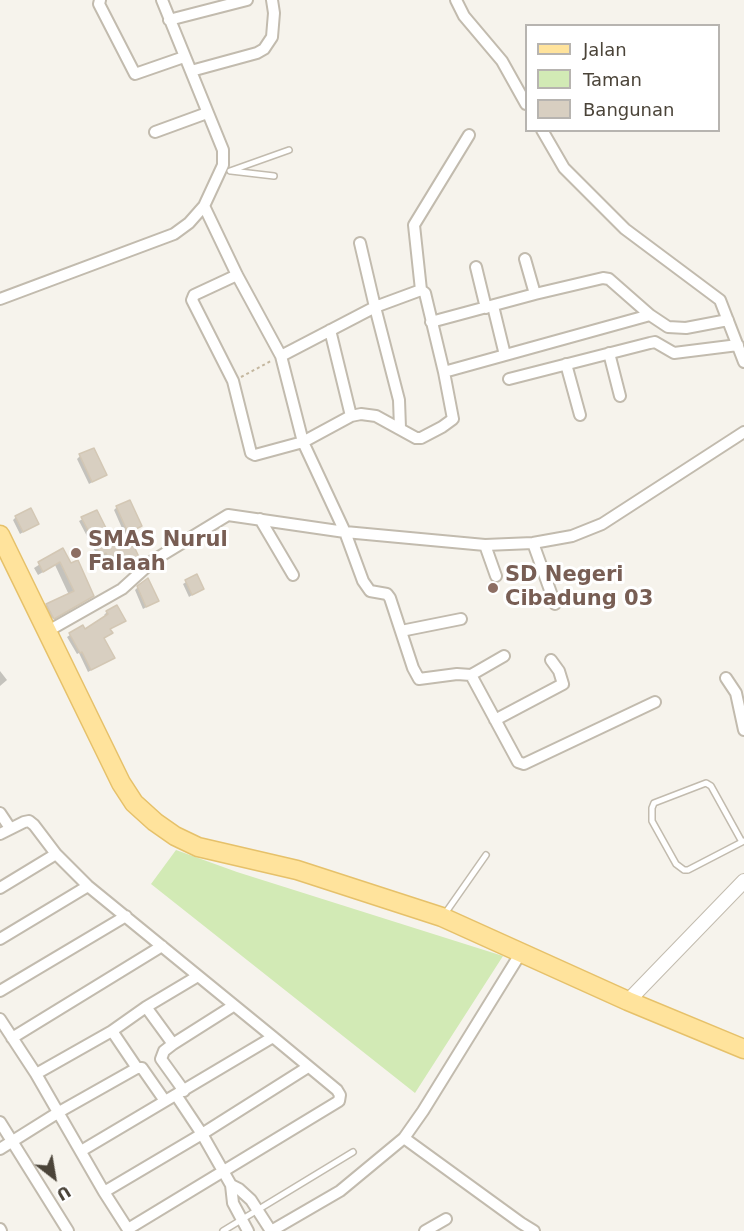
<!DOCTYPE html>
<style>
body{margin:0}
#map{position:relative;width:744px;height:1231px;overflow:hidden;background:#f6f3ec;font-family:"DejaVu Sans",sans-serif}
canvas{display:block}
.legend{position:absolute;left:525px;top:24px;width:195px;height:108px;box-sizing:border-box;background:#fff;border:2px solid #b7b4b0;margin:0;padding:8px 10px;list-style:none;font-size:18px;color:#4b4439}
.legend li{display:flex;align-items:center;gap:12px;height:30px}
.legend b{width:30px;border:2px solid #b7b4b0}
.north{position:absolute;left:24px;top:1147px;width:60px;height:60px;-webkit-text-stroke:4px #fff;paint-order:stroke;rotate:149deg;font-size:16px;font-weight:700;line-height:24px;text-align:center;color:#4b4439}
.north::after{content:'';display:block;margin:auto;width:21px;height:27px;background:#4b4439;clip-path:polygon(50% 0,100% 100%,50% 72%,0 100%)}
</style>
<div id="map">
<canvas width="744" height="1231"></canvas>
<ul class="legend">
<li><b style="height:8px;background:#ffe39c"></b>Jalan</li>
<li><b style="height:16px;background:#d2eab5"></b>Taman</li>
<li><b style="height:16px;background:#d8cfc1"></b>Bangunan</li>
</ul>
<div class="north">U</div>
</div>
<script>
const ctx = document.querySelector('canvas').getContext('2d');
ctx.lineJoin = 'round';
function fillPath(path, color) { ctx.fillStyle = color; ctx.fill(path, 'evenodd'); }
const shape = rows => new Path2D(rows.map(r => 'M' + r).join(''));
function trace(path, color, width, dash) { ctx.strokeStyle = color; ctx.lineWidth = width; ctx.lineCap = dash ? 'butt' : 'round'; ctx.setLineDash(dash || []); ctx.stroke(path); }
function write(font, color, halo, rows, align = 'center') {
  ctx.font = font + ' "DejaVu Sans",sans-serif'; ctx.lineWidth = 6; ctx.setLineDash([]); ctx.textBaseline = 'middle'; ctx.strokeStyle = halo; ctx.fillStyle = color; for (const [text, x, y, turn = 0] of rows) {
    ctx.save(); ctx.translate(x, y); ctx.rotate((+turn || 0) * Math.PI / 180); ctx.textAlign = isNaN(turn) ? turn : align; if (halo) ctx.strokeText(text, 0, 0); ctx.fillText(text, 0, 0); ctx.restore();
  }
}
fillPath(shape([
 [176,850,237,872,503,956,415,1093,151,884]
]), '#d2eab5');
fillPath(shape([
 [80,456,105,475,89,484,77,459],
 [117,507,140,526,125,535,114,510],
 [96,512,113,546,138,558,136,561,127,565,126,561,109,569,103,554,98,557,79,521],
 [16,517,37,524,20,534,13,520],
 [62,550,93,596,48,621,43,610,47,605,69,595,55,565,38,575,34,568],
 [196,576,202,589,189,597,183,584],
 [138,587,157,601,143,609,135,590],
 [107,612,121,623,109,630,103,638,113,658,88,672,79,653,77,654,67,637,82,627,84,631,106,617,104,615],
 [0,671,7,680,0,686]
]), '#0003');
const building = shape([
 [94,448,107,475,92,482,79,454,94,448],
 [130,500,142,526,128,533,116,506,130,500],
 [31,508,39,524,23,532,15,516,31,508],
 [97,510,114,544,129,536,140,559,130,563,129,559,112,567,106,553,101,555,81,517,97,510],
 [63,548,71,563,78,560,94,596,54,619,46,604,74,591,60,562,43,572,38,562,63,548],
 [197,574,204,589,192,595,185,580,197,574],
 [148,578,159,601,146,607,137,586,148,578],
 [117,605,126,621,110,629,113,633,104,638,115,658,91,670,82,652,80,653,69,633,83,625,85,629,108,614,106,611,117,605]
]);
fillPath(building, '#d8cfc1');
trace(building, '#d3c7b4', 1.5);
const service = shape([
 [230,171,289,150],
 [231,171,274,176],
 [742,842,688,870,684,870,676,864,652,821,652,808,654,803,706,783,711,786,742,842,744,841],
 [444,915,486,855],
 [223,1231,353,1152]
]);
const minor = shape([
 [100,0,99,4,135,74,184,57],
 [456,0,464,16,502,61,526,104],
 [169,20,247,0],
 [191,71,257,53,264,49,272,37,274,13,272,0],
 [542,130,564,168,625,229,720,300,744,362],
 [155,132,207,113],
 [204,206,237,275,281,356,303,442,345,532,363,581,370,591,387,594,390,598,413,668,419,679,457,674,471,675,518,762,524,764,655,702],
 [360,243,375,307,399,400,400,428],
 [476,267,486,308],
 [237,275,194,295,192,300,233,381,251,453,255,455,303,442,351,416,361,414,376,416,416,438,421,438,442,427,453,419,444,372,425,293,421,290,375,307,281,356],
 [421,290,414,225,469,135],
 [0,299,174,234,189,223,204,206,223,165,223,150,162,0],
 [493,306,505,355],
 [650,315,668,327,686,328,728,320],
 [431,322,535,294,525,259],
 [330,330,351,416],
 [609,353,620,396],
 [566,364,580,415],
 [444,372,650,315,609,279,603,278,535,294],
 [509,379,650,343,655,342,674,353,738,345],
 [260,519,293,575],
 [533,543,555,604],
 [485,545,496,576],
 [48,631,122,589,154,560,228,515,345,532,485,545,533,543,572,536,602,524,744,432],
 [401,631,461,619],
 [471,675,504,656],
 [726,678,736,693,744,730],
 [495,720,563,684,559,671,551,660],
 [0,813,10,828],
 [0,834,24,822,29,821,34,825,56,854,88,886,273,1037,337,1090,340,1095,339,1101,128,1229],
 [0,888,56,854],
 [0,939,88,886],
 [0,991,126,916],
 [146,1007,173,1044,164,1051,161,1059,184,1091],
 [0,1019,36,1074,104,1192,129,1231],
 [112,1031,137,1068,142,1068,165,1101],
 [12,1038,162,946],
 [173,1044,233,1006],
 [36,1074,112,1031,146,1007,198,976],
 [176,1095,202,1134,231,1185,233,1203,248,1231],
 [0,1122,68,1231],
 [404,1138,521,1223,534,1231],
 [0,1149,59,1112,137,1068],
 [81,1151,273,1037],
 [231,1185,239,1189,251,1200,271,1231],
 [104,1192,202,1134,308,1067],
 [0,1229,1,1231],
 [271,1231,340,1191,404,1138,423,1111,522,951],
 [425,1231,446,1219]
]);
const tertiary = shape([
 [628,1001,744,881]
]);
const primary = shape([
 [0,535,121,783,134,803,155,822,175,836,198,847,297,870,442,917,628,1001,744,1049]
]);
trace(service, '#c2bbae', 8);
trace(minor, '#c2bbae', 14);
trace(tertiary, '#c2bbae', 16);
trace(primary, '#e6c16a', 21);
trace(shape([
 [241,377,271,361]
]), '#c4b79f', 2, [3, 3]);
trace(service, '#fff', 5);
trace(minor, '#fff', 10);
trace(tertiary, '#fff', 14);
trace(primary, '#ffe39c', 18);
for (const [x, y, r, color] of [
 [76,553,6,"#8d6e63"],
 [493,588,6,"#8d6e63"]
]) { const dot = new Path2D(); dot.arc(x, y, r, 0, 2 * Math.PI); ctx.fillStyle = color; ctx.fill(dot); trace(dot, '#fff', 2); }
write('bold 21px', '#785e54', '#fff', [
 ["SMAS Nurul",88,541],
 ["Falaah",88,565],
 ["SD Negeri",505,576],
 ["Cibadung 03",505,600]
], 'left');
</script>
